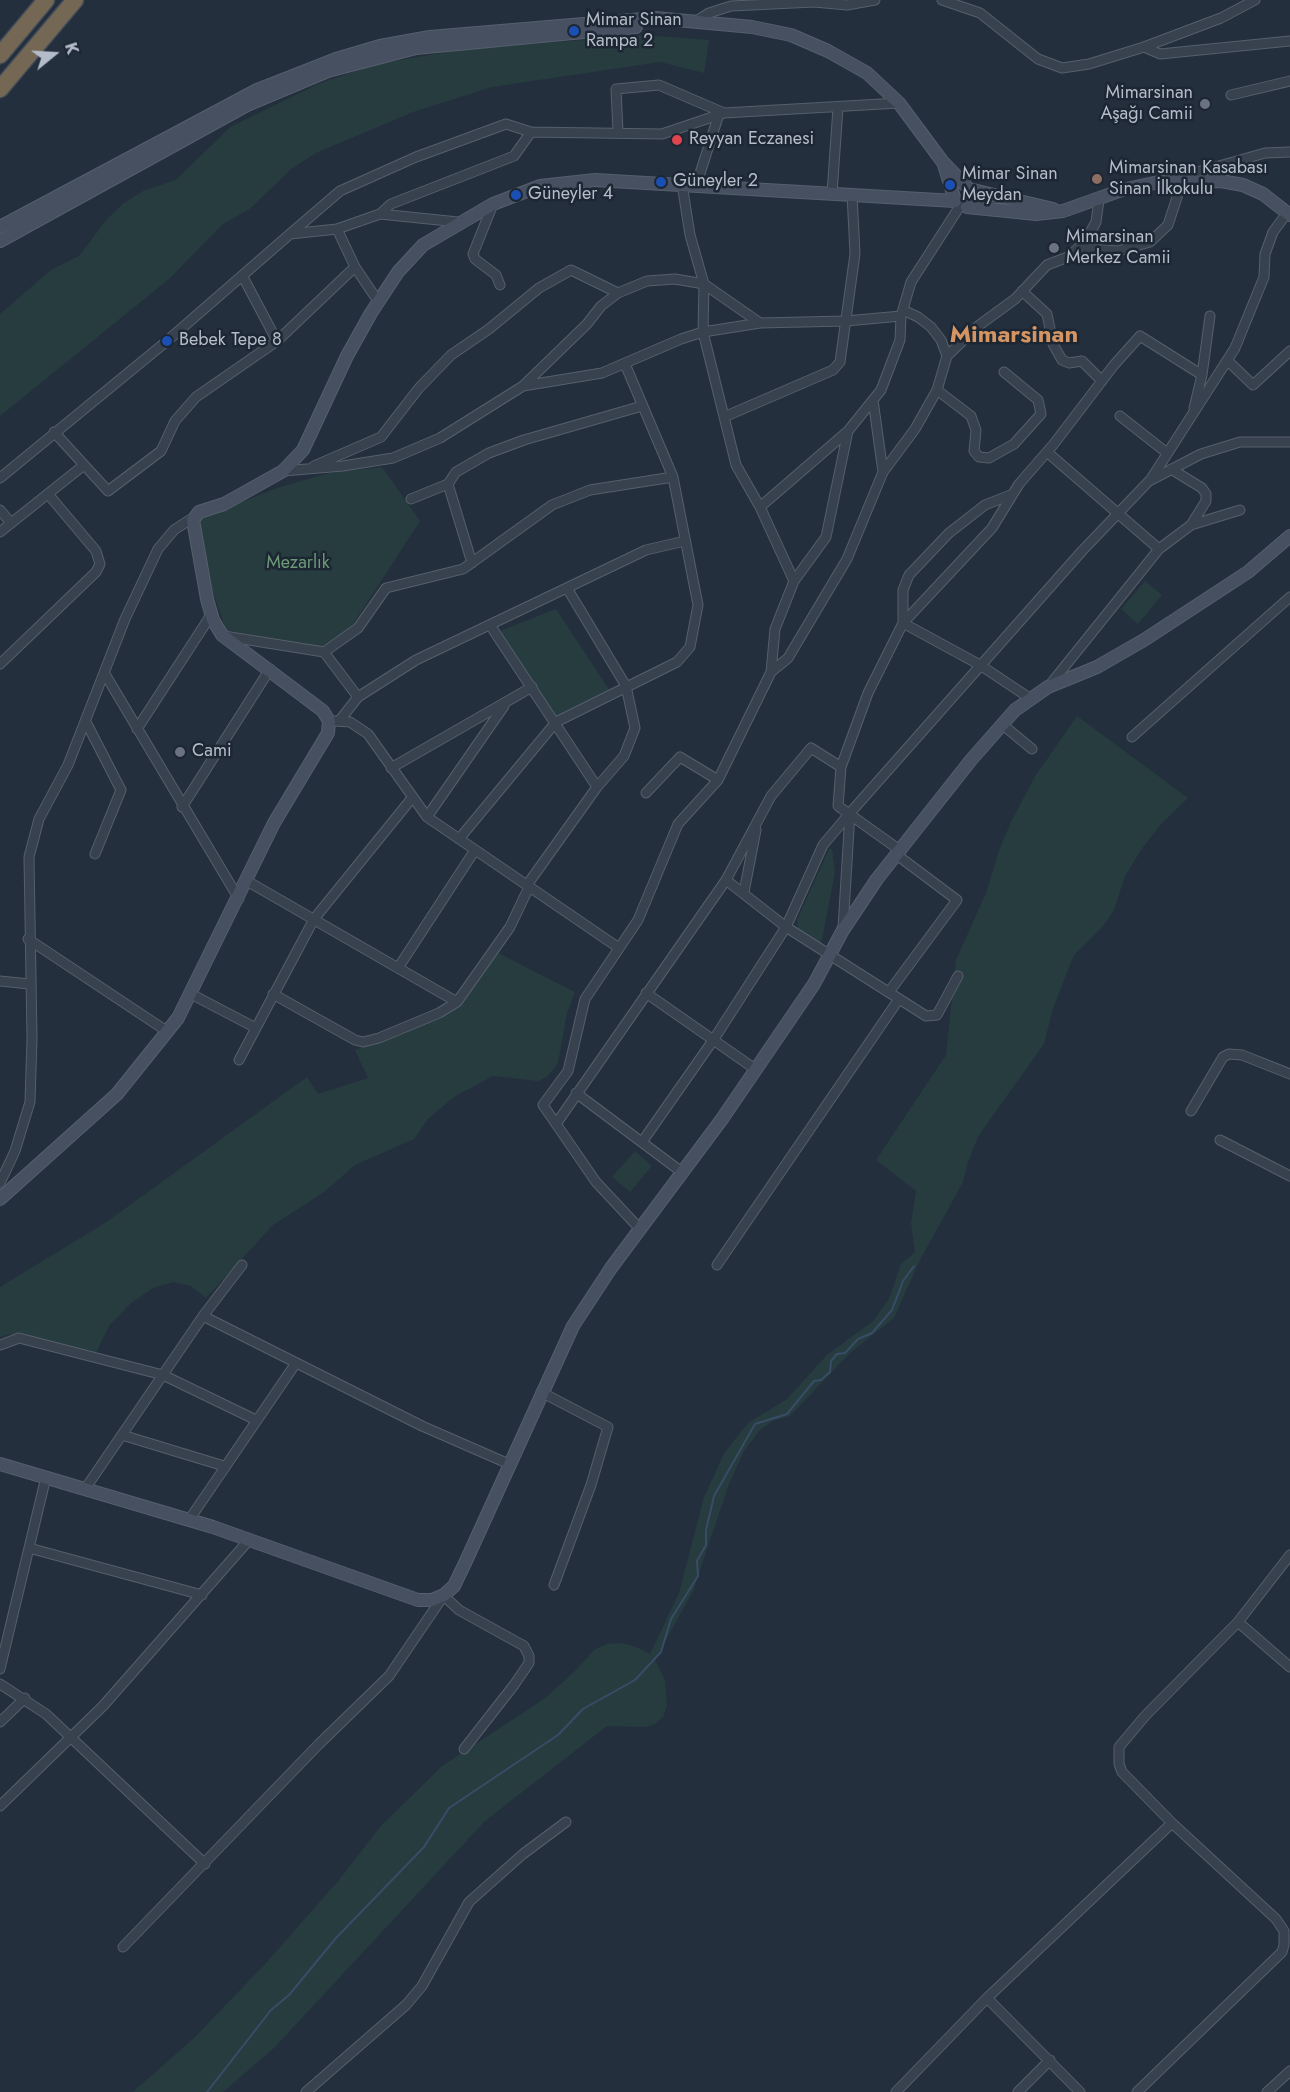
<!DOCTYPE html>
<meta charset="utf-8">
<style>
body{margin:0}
#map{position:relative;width:1290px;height:2092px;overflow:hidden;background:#242f3e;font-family:Jost,sans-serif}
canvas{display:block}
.north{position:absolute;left:24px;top:24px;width:60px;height:60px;-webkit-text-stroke:4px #1d2633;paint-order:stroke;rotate:72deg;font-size:16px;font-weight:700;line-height:24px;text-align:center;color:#b4bcc9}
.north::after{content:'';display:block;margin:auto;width:21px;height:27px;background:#b4bcc9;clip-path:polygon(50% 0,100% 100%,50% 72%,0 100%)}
</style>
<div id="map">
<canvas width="1290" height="2092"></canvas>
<div class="north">K</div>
</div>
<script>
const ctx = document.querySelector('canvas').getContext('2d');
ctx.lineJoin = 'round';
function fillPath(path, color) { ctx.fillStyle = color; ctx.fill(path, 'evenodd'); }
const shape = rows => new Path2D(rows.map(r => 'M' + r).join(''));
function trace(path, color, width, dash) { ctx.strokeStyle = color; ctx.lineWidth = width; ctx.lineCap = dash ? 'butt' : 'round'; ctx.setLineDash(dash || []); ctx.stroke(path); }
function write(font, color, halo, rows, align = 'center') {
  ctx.font = font + ' Jost,sans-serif'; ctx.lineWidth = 5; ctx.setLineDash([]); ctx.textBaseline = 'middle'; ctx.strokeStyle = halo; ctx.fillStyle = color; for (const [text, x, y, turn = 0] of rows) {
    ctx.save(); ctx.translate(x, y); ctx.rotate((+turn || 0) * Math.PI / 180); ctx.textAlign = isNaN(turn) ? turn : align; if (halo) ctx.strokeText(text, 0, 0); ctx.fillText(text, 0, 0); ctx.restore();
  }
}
fillPath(shape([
 [644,35,709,40,704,73,660,62,492,87,413,112,316,153,290,170,251,208,223,224,169,279,0,416,0,314,51,270,79,256,107,219,124,203,143,191,176,180,230,127,318,84,376,64,460,50],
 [382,467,420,521,352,626,319,648,226,630,212,589,199,524,201,518,277,488,329,473],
 [1145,581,1162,595,1138,624,1121,609],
 [556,609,612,694,556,720,500,641,502,630],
 [1077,716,1188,798,1161,824,1141,850,1125,876,1114,910,1103,926,1074,955,1053,1008,1044,1044,979,1135,968,1162,963,1182,919,1262,894,1318,850,1353,790,1416,773,1421,760,1430,744,1451,729,1484,693,1591,655,1660,665,1680,667,1706,663,1717,655,1724,646,1727,607,1726,485,1821,274,2048,223,2092,133,2092,194,2038,265,1964,339,1880,380,1827,442,1766,544,1699,575,1671,594,1650,607,1644,622,1643,636,1647,650,1654,679,1593,704,1497,725,1452,748,1423,787,1399,827,1355,873,1321,889,1299,901,1264,915,1252,911,1223,916,1191,876,1160,946,1055,956,960,986,893,1001,845,1011,822,1034,778],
 [829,849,832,849,835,872,822,940,819,943,798,929,797,920],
 [496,952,575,992,567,1013,558,1063,547,1077,538,1081,493,1076,454,1097,428,1119,414,1139,355,1165,324,1192,273,1225,206,1298,191,1286,173,1282,153,1288,130,1304,109,1326,94,1357,11,1334,0,1337,0,1287,105,1223,307,1077,318,1094,368,1078,355,1050,442,1017],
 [635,1151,652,1166,630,1192,612,1177]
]), '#263c3f');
trace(shape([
 [207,2092,271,2010,289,1995,336,1938,424,1847,449,1808,558,1735,583,1709,635,1680,661,1652,671,1619,698,1576,697,1561,706,1545,706,1530,714,1496,755,1424,787,1414,814,1381,821,1380,830,1372,831,1361,837,1354,845,1353,858,1339,872,1333,892,1310,903,1281,914,1266]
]), '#394c67', 2);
const street = shape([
 [942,0,980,13,1038,59,1062,68,1089,64,1144,47,1221,18,1255,0],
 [695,22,709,13,731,6,814,2,847,5,875,0],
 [1144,47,1160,54,1290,41],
 [1231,95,1290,81],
 [618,131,616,89,659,85,724,113,899,103],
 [1173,179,1265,153,1290,152],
 [682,184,690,235,704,284,703,332,736,465,760,507,794,581],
 [696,186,719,114],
 [832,193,838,108],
 [493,204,473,254,475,259,496,275,500,285],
 [380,214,391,204,514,156,531,132,662,134,724,113],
 [337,229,380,214,458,222],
 [290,234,340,191,416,157,506,124,531,132],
 [1078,248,1118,251,1150,242,1168,225,1182,182],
 [243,277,277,341],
 [1022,291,1047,314,1053,344,1062,360,1069,363,1082,361,1102,381],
 [947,356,978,326,1015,299,1047,265,1068,257,1085,242,1096,222,1099,200],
 [1228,361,1253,385,1290,351],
 [523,386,587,324,601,306,618,293,647,281,675,279,704,284,760,323],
 [937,390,971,416,976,430,974,451,979,457,989,458,1014,444,1041,414,1038,400,1004,372],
 [1194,408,1202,375,1210,316],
 [1120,416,1167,453],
 [724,417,833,370,840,362,855,254,852,194],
 [54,432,108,491,161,451,175,421,196,397,277,341,355,267],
 [1047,452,1159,549],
 [314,466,381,437,419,388,451,355,489,329,539,288,571,270,618,293],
 [1171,469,1202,488,1206,494,1206,501,1191,525],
 [283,471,343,466,393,458,440,438,523,386,602,373,681,339,703,332,760,323,846,321,901,316],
 [883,472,915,429,937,390,947,356,941,340,931,327,918,317,903,310],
 [0,478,167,341,290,234,337,229,355,267,378,301],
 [1151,479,1235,348,1264,277,1265,254,1273,232,1287,213],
 [448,484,472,563],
 [411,499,448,484,456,472,489,453,524,440,642,406],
 [760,507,848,431,881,390,900,340,901,316,911,282,960,206],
 [0,510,11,523],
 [0,532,84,465],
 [903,623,992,528,1019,484,1053,445,1114,365,1140,336,1202,375],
 [903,623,903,590,909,575,949,533,985,505,1013,494],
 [490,625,597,787],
 [224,636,324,652,358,628,386,588,463,569,552,505,590,490,673,477],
 [324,652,358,697],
 [0,664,96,572,100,564,96,551,48,494],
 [771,672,788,658,847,559,883,472,873,400],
 [105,674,239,899],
 [1049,686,1159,549,1191,525,1240,510],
 [340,720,358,697,416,660,646,550,685,541],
 [335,721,350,722,368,734,427,817,619,948],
 [86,722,121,790,95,854],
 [1003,725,1032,749],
 [137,729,211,615],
 [1132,737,1290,597],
 [391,768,532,687],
 [646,793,680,757,718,780],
 [182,807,270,669],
 [427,817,504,706],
 [459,839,556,722,677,662,690,647,698,605,673,477,625,364],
 [901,851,838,806,841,767,868,693,903,623,980,665,1031,699],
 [726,880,786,927,926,1016,937,1015,958,976],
 [247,881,457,1002],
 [527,885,597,787,624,756,635,728,626,686,567,588],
 [744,892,756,830],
 [843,928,850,813,1082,551,1149,481,1201,454,1240,442,1290,442],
 [28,939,168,1032],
 [398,968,475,850],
 [0,981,29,984],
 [889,992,957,900,897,855],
 [646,993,755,1069],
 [191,994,256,1028],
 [273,994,355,1040,363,1042,379,1038,439,1013,457,1002,510,927,529,887],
 [239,1060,314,919,412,798],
 [576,1093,683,1173],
 [1191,1111,1223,1057,1229,1054,1242,1055,1290,1074],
 [556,1124,726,880,771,796,811,748,841,767],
 [1220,1140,1290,1176],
 [642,1142,714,1039,786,927,823,845,850,813],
 [0,1183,15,1151,30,1102,32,1039,29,857,39,819,68,765,125,619,158,549,174,530,194,517],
 [640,1229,596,1182,543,1105,568,1071,585,999,638,920,678,824,718,780,771,672,775,629,794,581,826,537,848,431],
 [717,1265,899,999],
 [203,1316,422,1426,509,1464],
 [0,1345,19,1338,163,1375,256,1420],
 [541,1392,608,1427,591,1485,554,1585],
 [122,1435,224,1466],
 [85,1489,203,1316,242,1265],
 [189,1520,296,1363],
 [29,1548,202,1595],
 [444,1596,459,1610,524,1646,529,1656,529,1663,514,1685,464,1749],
 [1238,1622,1290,1667],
 [0,1669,46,1477],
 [0,1684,46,1714,205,1864],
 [0,1722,25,1698],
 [0,1806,103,1706,249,1540],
 [123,1947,319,1744,389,1676,444,1595],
 [306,2092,406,2005,422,1986,469,1902,523,1854,566,1822],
 [896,2092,987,1998],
 [1018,2092,1050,2060],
 [1080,2092,987,1998,1172,1823,1122,1772,1119,1764,1119,1747,1145,1716,1238,1622,1290,1555],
 [1137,2092,1282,1952,1284,1945,1284,1931,1276,1919,1172,1823],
 [1267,2092,1290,2071]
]);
const secondary = shape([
 [944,165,954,197],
 [973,190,1053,209],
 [967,207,1036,214,1063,211,1122,190,1159,182,1221,181,1243,185,1263,194,1290,215],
 [0,227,257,90,336,59,380,46,430,37,655,18,752,27,791,35,828,51,867,73,899,103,942,161,966,186],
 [0,241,247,105,328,71,416,48,636,27],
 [0,1199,117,1094,178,1018,274,823,328,733,329,721,323,711,222,635,213,620,207,599,193,520,199,512,224,504,283,471,303,450,347,356,371,313,398,272,423,245,493,204,540,186,595,180,955,201],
 [0,1464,213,1527,418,1600,432,1600,444,1595,454,1586,466,1561,573,1326,611,1268,722,1119,814,984,843,930,877,879,971,760,1015,710,1048,687,1097,667,1144,640,1248,572,1290,536]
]);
const highway = shape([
 [0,55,46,0],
 [0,89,75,0]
]);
trace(street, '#565f6c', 11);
trace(secondary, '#565f6c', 14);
trace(highway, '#434c59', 19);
trace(street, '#38414e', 9);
trace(secondary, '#465061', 12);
trace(highway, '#746855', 16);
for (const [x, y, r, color] of [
 [574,31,6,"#1a4fb4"],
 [1205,104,6,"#6b7280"],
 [677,140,6,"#e0444e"],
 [1097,179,6,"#8d6e63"],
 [661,182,6,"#1a4fb4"],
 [950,185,6,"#1a4fb4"],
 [516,195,6,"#1a4fb4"],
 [1054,248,6,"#6b7280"],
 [167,341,6,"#1a4fb4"],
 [180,752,6,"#6b7280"]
]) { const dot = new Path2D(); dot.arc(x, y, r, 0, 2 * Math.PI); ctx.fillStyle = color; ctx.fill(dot); trace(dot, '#1d2633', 2); }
write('18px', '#b4bcc9', '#1d2633', [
 ["Mimar Sinan",586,21],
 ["Rampa 2",586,42],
 ["Mimarsinan",1193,94,"right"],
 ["Aşağı Camii",1193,115,"right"],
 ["Reyyan Eczanesi",689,140],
 ["Mimarsinan Kasabası",1109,169],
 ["Sinan İlkokulu",1109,190],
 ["Mimar Sinan",962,175],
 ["Meydan",962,196],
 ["Güneyler 2",673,182],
 ["Güneyler 4",528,195],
 ["Mimarsinan",1066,238],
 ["Merkez Camii",1066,259],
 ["Bebek Tepe 8",179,341],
 ["Cami",192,752]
], 'left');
write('18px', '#6b9a76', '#1d2633', [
 ["Mezarlık",298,564]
]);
write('bold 24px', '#d59563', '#1d2633', [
 ["Mimarsinan",1014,336]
]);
</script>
